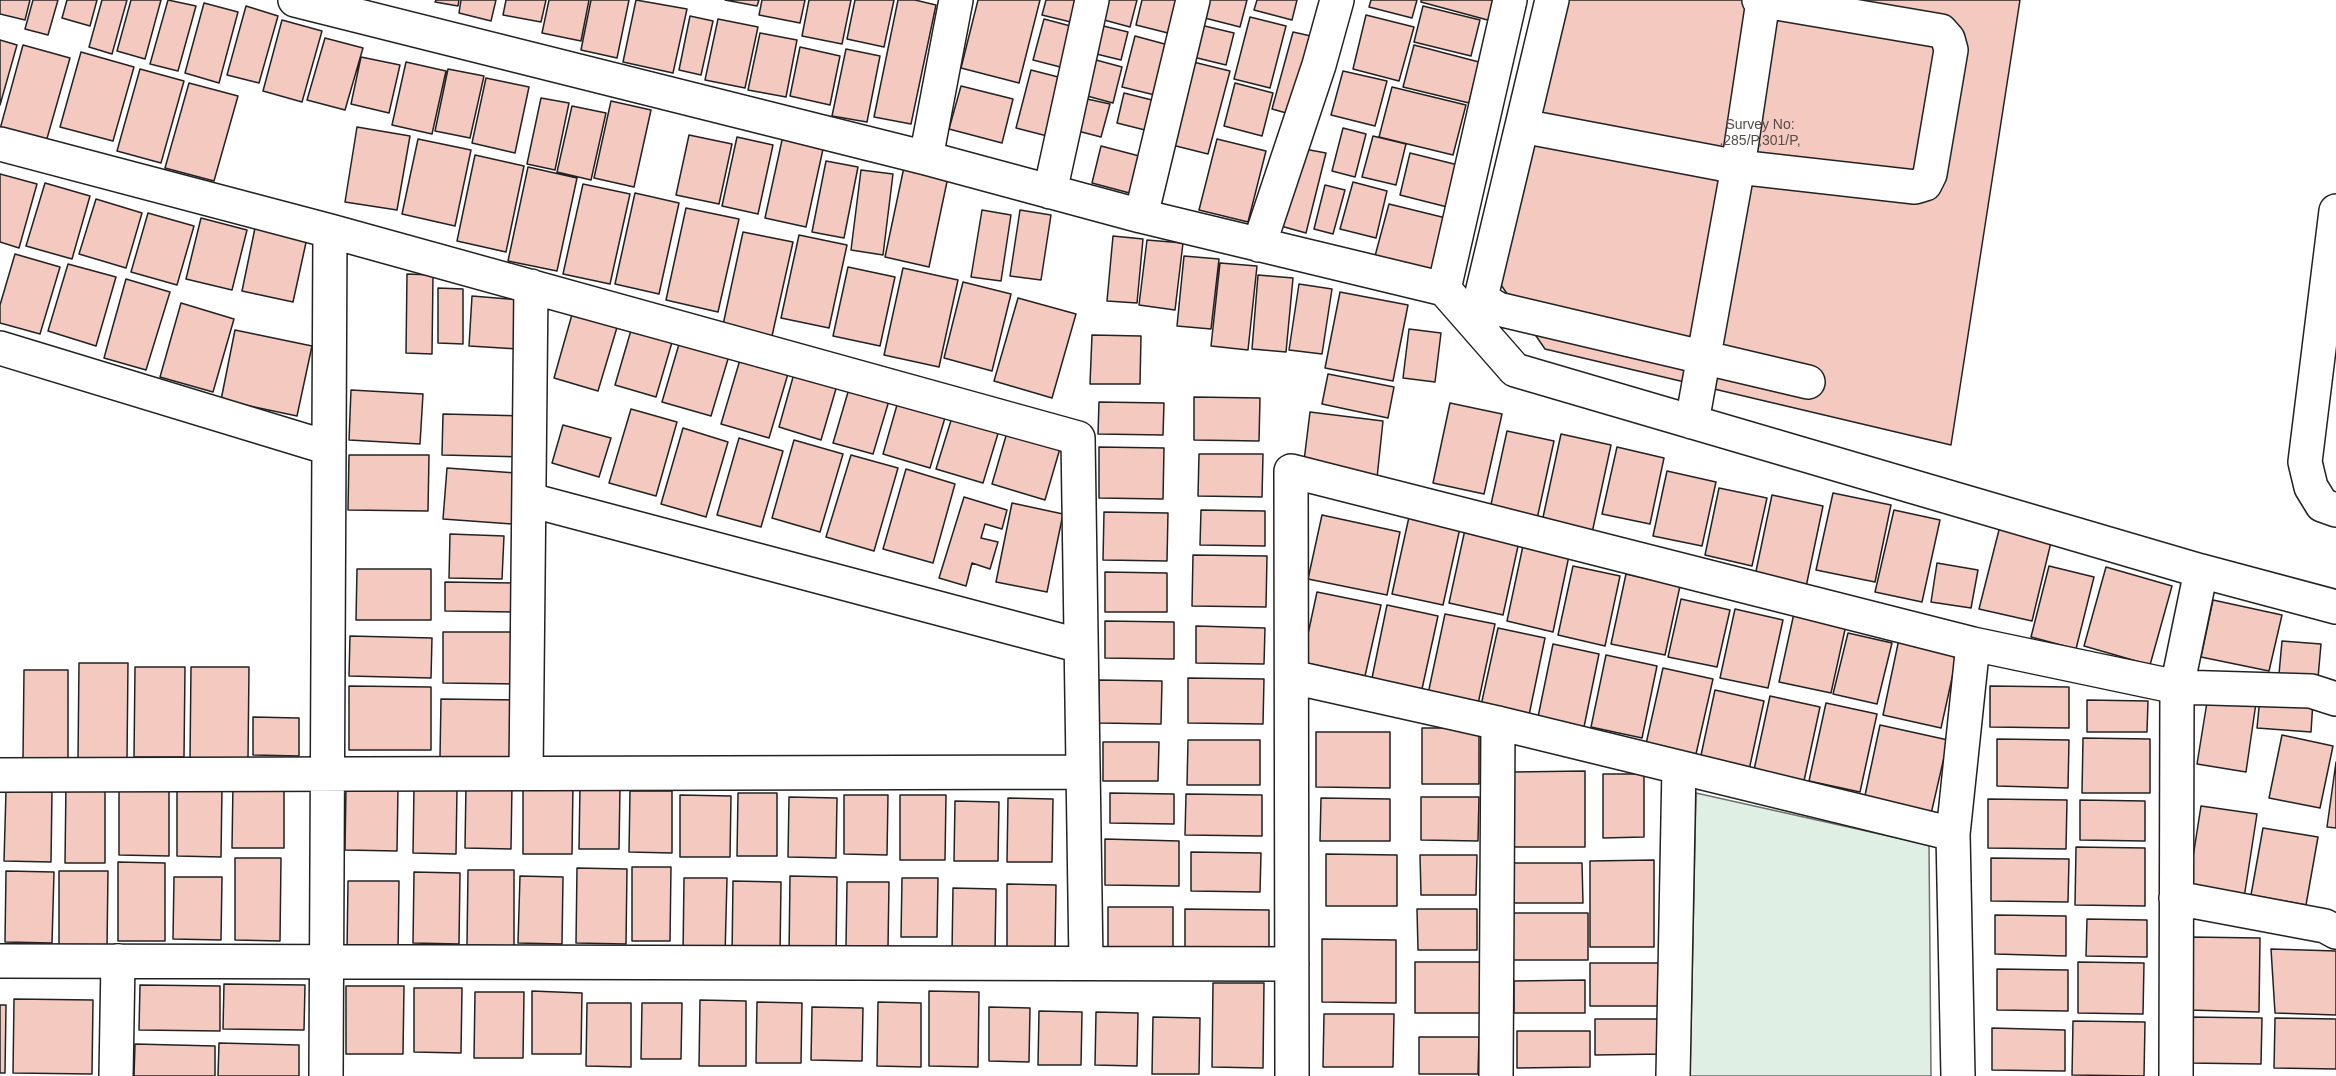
<!DOCTYPE html>
<style>
body{margin:0}
canvas{display:block;background:#fff}
</style>
<canvas width="2336" height="1076"></canvas>
<script>
const c = document.querySelector('canvas').getContext('2d');
c.lineJoin = 'round';
function fillPath(path, color) {
  c.fillStyle = color;
  c.fill(path, 'evenodd');
}
function trace(path, color, width, dash) {
  c.strokeStyle = color;
  c.lineWidth = width;
  c.lineCap = dash ? 'butt' : 'round';
  c.setLineDash(dash || []);
  c.stroke(path);
}
function drawText(font, color, halo, rows, align = 'center') {
  c.font = font + ' Arial,sans-serif';
  c.lineWidth = 4.5;
  c.setLineDash([]);
  c.textBaseline = 'middle';
  c.strokeStyle = halo;
  c.fillStyle = color;
  for (const [text, x, y, turn = 0] of rows) {
    c.save();
    c.translate(x, y);
    c.rotate((+turn || 0) * Math.PI / 180);
    c.textAlign = isNaN(turn) ? turn : align;
    if (halo) c.strokeText(text, 0, 0);
    c.fillText(text, 0, 0);
    c.restore();
  }
}
const green = new Path2D(`
 M1696,793L1929,845L1931,1076H1690Z`);
fillPath(green, '#e0efe3');
trace(green, '#6f6f6f', 1.5);
const building = new Path2D(`
 M0,0H30L25,20L0,14Z
 M33,0H58L48,35L25,29Z
 M67,0H97L90,26L62,18Z
 M102,0H127L112,54L89,47Z
 M131,0H161L145,59L117,51Z
 M168,0L196,6L178,71L150,64Z
 M436,0H459L458,6L435,2Z
 M461,0H496L491,21L459,13Z
 M506,0H546L541,22L503,15Z
 M549,0H589L581,41L542,33Z
 M591,0H629L617,58L581,50Z
 M636,0L687,9L673,73L623,62Z
 M725,0H759L757,6Z
 M762,0H805L800,23L759,15Z
 M809,0H851L842,44L802,36Z
 M855,0H894L884,47L847,39Z
 M898,0H915L936,5L911,124L874,117Z
 M978,0H1040L1019,83L961,68Z
 M1046,0H1085L1079,24L1042,15Z
 M1097,0H1137L1130,27L1093,17Z
 M1142,0H1177L1168,33L1136,25Z
 M1197,0H1247L1240,27L1193,15Z
 M1257,0H1297L1292,20L1254,10Z
 M1371,0H1417L1412,18L1369,7Z
 M1421,0H1500L1495,22L1421,2Z
 M1551,0H2020L1951,445L1545,349L1488,266Z
 M204,3L238,12L219,83L185,73Z
 M246,6L278,16L259,83L227,75Z
 M1423,6L1480,20L1471,56L1414,42Z
 M1366,15L1414,27L1399,81L1353,69Z
 M690,16L713,21L701,75L679,70Z
 M1250,17L1286,26L1270,88L1234,79Z
 M718,19L758,27L745,88L705,80Z
 M1044,19L1078,28L1068,69L1033,60Z
 M282,20L322,31L302,102L263,91Z
 M1091,23L1128,32L1121,60L1084,51Z
 M1192,23L1234,33L1226,65L1185,55Z
 M1293,32L1320,38L1297,116L1272,109Z
 M760,33L797,40L786,97L748,90Z
 M1135,36L1172,46L1159,96L1122,87Z
 M325,38L363,48L345,110L307,100Z
 M0,40L17,45L0,105Z
 M23,45L70,58L46,142L0,129Z
 M1414,45L1479,62L1469,103L1403,87Z
 M800,47L840,56L830,105L790,96Z
 M846,49L880,56L867,122L832,116Z
 M81,52L134,67L113,141L60,127Z
 M361,57L400,65L389,113L351,104Z
 M1085,57L1122,67L1113,103L1076,93Z
 M1185,60L1230,71L1208,154L1164,143Z
 M406,62L446,71L432,134L392,125Z
 M140,69L184,81L161,163L117,151Z
 M448,69L484,76L470,138L435,131Z
 M1031,70L1066,79L1051,137L1016,128Z
 M1343,71L1387,81L1375,126L1331,115Z
 M486,78L529,87L515,153L472,143Z
 M189,83L238,96L214,181L165,168Z
 M1235,83L1273,93L1262,136L1224,126Z
 M961,86L1013,99L1002,143L949,129Z
 M1392,87L1466,105L1453,155L1379,137Z
 M1124,93L1164,103L1157,133L1117,123Z
 M1078,97L1110,104L1101,137L1070,129Z
 M541,98L569,103L555,170L527,164Z
 M611,101L651,110L634,187L594,178Z
 M572,106L606,113L591,180L557,172Z
 M357,127L410,136L397,210L345,202Z
 M1343,128L1366,134L1355,177L1332,171Z
 M784,131L825,140L806,227L765,218Z
 M689,135L732,144L719,204L676,195Z
 M1373,136L1406,144L1396,185L1362,177Z
 M737,137L773,145L758,214L722,206Z
 M418,139L471,150L455,226L402,214Z
 M1217,139L1266,151L1248,222L1199,210Z
 M1101,146L1147,158L1137,195L1092,183Z
 M1299,148L1326,153L1306,233L1277,225Z
 M1410,153L1466,167L1455,209L1400,195Z
 M475,155L524,166L506,252L457,241Z
 M826,161L858,167L844,238L812,232Z
 M528,167L577,178L557,271L508,261Z
 M904,167L948,177L929,267L885,257Z
 M861,170L893,174L883,255L851,250Z
 M0,174L37,184L19,248L0,242Z
 M1353,182L1387,191L1376,238L1340,229Z
 M45,183L90,196L72,259L26,246Z
 M583,184L630,194L610,284L563,274Z
 M1325,185L1345,190L1333,234L1314,229Z
 M635,193L679,203L659,294L615,284Z
 M96,199L142,213L126,268L79,254Z
 M1389,204L1454,220L1441,273L1375,256Z
 M686,208L739,219L718,312L666,300Z
 M982,210L1011,215L1001,281L971,277Z
 M1020,210L1051,215L1041,280L1010,276Z
 M148,213L194,226L177,285L131,272Z
 M201,218L247,230L232,290L186,279Z
 M255,228L307,238L293,302L242,291Z
 M743,232L793,242L772,336L723,325Z
 M799,235L847,245L829,328L781,318Z
 M1113,236L1143,239L1137,303L1107,301Z
 M1147,240L1183,243L1175,310L1139,305Z
 M15,254L60,267L40,334L0,323V305Z
 M1184,256L1219,259L1211,329L1177,326Z
 M1220,263L1257,266L1248,350L1211,346Z
 M68,264L116,277L96,346L48,331Z
 M848,267L895,277L880,346L833,336Z
 M903,268L958,280L939,367L884,355Z
 M407,274L433,275L432,354L406,353Z
 M1258,275L1293,278L1286,352L1252,349Z
 M126,279L170,292L146,370L104,358Z
 M963,282L1011,294L992,371L944,358Z
 M1299,284L1332,289L1322,354L1289,350Z
 M438,288L463,289V344L438,343Z
 M1340,292L1408,305L1393,381L1325,368Z
 M472,296L521,300L518,349L469,346Z
 M1018,298L1076,314L1052,398L994,381Z
 M181,303L234,319L213,392L160,377Z
 M573,311L618,324L598,391L554,378Z
 M634,320L675,332L656,397L615,385Z
 M1409,329L1441,333L1435,382L1403,378Z
 M235,330L312,346L297,416L221,400Z
 M682,334L731,349L711,416L662,402Z
 M1092,335L1141,336L1140,384H1090Z
 M742,353L790,367L769,438L721,424Z
 M795,370L838,382L821,440L779,427Z
 M1328,374L1394,387L1388,418L1322,404Z
 M851,382L891,394L873,454L833,443Z
 M351,390L423,394L420,444L349,440Z
 M1194,397L1260,398L1259,441L1194,440Z
 M899,398L947,411L930,468L883,454Z
 M1099,402L1164,403L1163,435L1098,434Z
 M1450,403L1502,414L1484,494L1433,483Z
 M631,409L677,422L656,496L609,483Z
 M1310,412L1383,421L1377,478L1303,469Z
 M443,414L527,416L526,457L442,455Z
 M953,414L1000,427L983,483L936,469Z
 M563,425L611,438L599,477L552,463Z
 M683,428L728,442L706,517L661,504Z
 M1008,429L1061,445L1045,500L992,484Z
 M1507,431L1554,441L1537,519L1490,509Z
 M1561,434L1611,445L1592,533L1542,522Z
 M739,438L783,451L761,527L717,515Z
 M794,440L843,454L820,532L772,518Z
 M1099,447L1164,448L1163,499L1099,498Z
 M1617,447L1664,458L1650,524L1602,514Z
 M1199,454H1263L1262,497L1198,496Z
 M349,455H429L428,511L348,510Z
 M851,455L898,468L874,551L826,537Z
 M447,468L516,473L512,524L443,519Z
 M906,469L955,484L933,563L883,549Z
 M1667,471L1716,482L1702,546L1653,536Z
 M1719,488L1767,498L1752,566L1705,555Z
 M1833,493L1891,505L1875,582L1816,570Z
 M1772,495L1823,506L1806,587L1755,576Z
 M964,497L1007,510L1002,529L985,524L981,538L998,542L990,569L972,563L966,586L939,578Z
 M1012,503L1063,514L1047,592L996,582Z
 M1411,508L1462,519L1443,605L1392,594Z
 M1201,510L1265,511V546L1200,545Z
 M1894,510L1940,520L1922,602L1875,592Z
 M1104,512L1168,513L1167,561L1103,560Z
 M1322,515L1400,532L1387,595L1308,579Z
 M2001,522L2053,534L2032,621L1979,609Z
 M1466,525L1520,537L1503,615L1449,603Z
 M450,534L504,536L502,579L449,578Z
 M1524,541L1570,551L1553,632L1507,621Z
 M1193,555L1267,556L1266,607L1192,606Z
 M1937,563L1978,570L1971,608L1931,602Z
 M1573,566L1620,576L1605,646L1558,635Z
 M2049,566L2094,577L2076,649L2031,637Z
 M2106,567L2172,586L2150,665L2084,646Z
 M357,569H431V620H356Z
 M1105,572L1167,573V612H1105Z
 M1626,574L1680,586L1665,655L1611,644Z
 M445,582L514,583V612L445,611Z
 M1317,592L1381,605L1365,676L1302,662Z
 M1681,599L1730,610L1717,667L1668,657Z
 M2213,600L2282,615L2269,671L2201,657Z
 M1796,604L1848,616L1831,693L1779,682Z
 M1387,605L1438,616L1422,689L1372,678Z
 M1735,609L1783,620L1768,688L1720,678Z
 M1445,614L1495,624L1478,704L1428,694Z
 M1105,621L1174,622V659L1105,658Z
 M1196,626L1265,628L1264,664L1196,663Z
 M1498,628L1545,638L1528,720L1480,710Z
 M443,632H520V684L443,683Z
 M1848,633L1892,643L1877,704L1833,694Z
 M350,636L432,638L431,678L349,676Z
 M1899,639L1958,651L1941,728L1883,715Z
 M2282,641L2321,644L2318,678L2279,674Z
 M1553,644L1599,654L1584,727L1538,717Z
 M1606,655L1657,666L1642,738L1591,727Z
 M79,663H128L127,759H78Z
 M135,667H185L184,757H134Z
 M191,667H249L248,759H190Z
 M1663,668L1713,679L1696,754L1646,744Z
 M24,670H68V758H23Z
 M1188,678L1264,679L1263,724L1188,723Z
 M1099,680L1162,681L1161,724L1099,723Z
 M349,686L431,687V750H349Z
 M1990,686L2069,687V728L1990,727Z
 M1715,690L1764,701L1749,770L1700,760Z
 M1770,696L1820,707L1802,790L1752,779Z
 M2208,696L2256,703L2246,772L2197,764Z
 M2260,697L2313,701L2311,732L2257,728Z
 M441,699L520,700L519,759L440,757Z
 M2087,700L2148,701L2147,732H2087Z
 M1826,703L1877,714L1860,792L1809,781Z
 M253,717L299,718V756L253,755Z
 M1880,725L1948,740L1931,814L1864,800Z
 M1422,728H1479V784H1422Z
 M1316,732H1390V788L1316,787Z
 M2282,735L2333,746L2320,808L2269,798Z
 M2083,738L2150,739V793H2082Z
 M1997,739L2069,740L2068,788L1997,786Z
 M1188,740H1260V785H1187Z
 M1103,742H1159L1158,781H1103Z
 M2336,762V828L2327,827Z
 M1585,771V847H1514L1513,772Z
 M1603,774H1644V837L1603,838Z
 M119,781L169,782V856L119,855Z
 M66,783H105V863H65Z
 M233,783H284V848H232Z
 M523,783H573L572,854H523Z
 M466,784L512,785L511,849L465,848Z
 M346,786L398,787L397,851L345,850Z
 M177,787H222L221,857L177,856Z
 M414,787L457,788L456,854L413,853Z
 M580,787H620L619,849H579Z
 M6,791L52,792L51,862L4,861Z
 M630,791H672V853L629,852Z
 M738,793H777V856H737Z
 M1110,793L1174,794V824L1110,823Z
 M1186,794L1262,795V836L1185,835Z
 M680,795L731,796L730,857H680Z
 M844,795H888L887,855L844,854Z
 M900,795H946L945,860H900Z
 M789,797L837,798L836,858L788,857Z
 M1421,797H1479L1478,841L1421,840Z
 M1008,798L1053,799L1052,862H1007Z
 M1321,798L1390,799V841H1320Z
 M1988,799L2067,800L2066,849L1988,848Z
 M2080,800L2145,801V841L2080,840Z
 M955,801L999,802L998,861H954Z
 M2201,806L2257,814L2244,898L2188,889Z
 M2263,828L2318,837L2306,905L2251,895Z
 M1105,839L1179,841V886L1105,885Z
 M2076,847L2145,848V906L2075,905Z
 M1191,852L1261,853L1260,892L1191,891Z
 M1326,854L1397,855V906H1326Z
 M1420,855H1477L1476,895H1421Z
 M235,858H281L280,941L235,940Z
 M1991,858L2069,859L2068,902L1991,901Z
 M1654,860V947H1590V861Z
 M118,862L165,863V941H118Z
 M1513,863H1582L1583,903H1513Z
 M632,867H671L670,941H632Z
 M577,868L627,869L626,944L576,943Z
 M468,870H514V946L467,945Z
 M6,871L54,872L52,943L5,942Z
 M59,871H108L107,949L59,948Z
 M414,872L460,873L459,944L413,943Z
 M520,876L563,877L562,944L518,943Z
 M790,876L837,877L836,957L789,956Z
 M174,877H222L221,940L173,939Z
 M684,878H727L725,956L683,955Z
 M902,878H938L937,937H901Z
 M348,881H399L398,952H347Z
 M733,881L781,882L780,956H732Z
 M847,882H889L888,947L846,946Z
 M1007,884L1056,885L1055,952L1007,951Z
 M953,888L996,889L995,953L952,952Z
 M1108,907H1173V950L1108,949Z
 M1185,909L1269,910V956L1185,955Z
 M1417,909H1477V950H1418Z
 M1512,913H1588V960H1512Z
 M1995,915L2066,916V956L1995,954Z
 M2087,919L2147,920V957L2086,956Z
 M2190,937L2260,938L2259,1012L2189,1010Z
 M1322,939L1396,940V1003L1322,1002Z
 M2271,949L2336,951V1015L2275,1013Z
 M1415,962H1480V1013H1415Z
 M2078,962L2144,963L2143,1014L2078,1013Z
 M1590,963H1659L1660,1006H1590Z
 M1997,969L2068,970V1011L1997,1010Z
 M1585,980V1013H1514V981Z
 M1213,983H1264L1263,1068L1212,1067Z
 M224,984L305,985L304,1030L223,1029Z
 M140,985L220,986V1031L139,1030Z
 M346,986H404L403,1054H346Z
 M414,988H462L461,1053L414,1052Z
 M532,991L582,993L581,1054H532Z
 M929,991L979,992L978,1067L929,1066Z
 M475,992H524L523,1058H474Z
 M14,999L93,1000L92,1074L13,1073Z
 M700,1000L746,1001V1066H699Z
 M757,1002L802,1003L801,1063H756Z
 M878,1002L921,1003V1067L877,1066Z
 M587,1003H631V1067L586,1066Z
 M642,1003H682L681,1059H641Z
 M0,1005H6L5,1073H0Z
 M812,1007L863,1008L862,1061L811,1060Z
 M989,1007L1030,1008L1029,1062L989,1061Z
 M1039,1011L1082,1012L1081,1065H1038Z
 M1096,1012L1138,1013L1137,1066L1095,1065Z
 M1324,1014H1394L1393,1067H1323Z
 M1153,1017L1200,1018L1199,1074H1152Z
 M2189,1017L2262,1018L2261,1064L2188,1063Z
 M2275,1018L2336,1019V1069L2274,1068Z
 M1595,1019H1665V1054L1595,1055Z
 M2073,1021L2145,1022L2144,1076L2072,1075Z
 M1992,1028L2065,1030V1071L1992,1070Z
 M1517,1031H1590V1067L1517,1068Z
 M1419,1037H1479L1478,1074H1419Z
 M219,1043L299,1045V1076H218Z
 M135,1044L215,1046V1076H134Z`);
fillPath(building, '#f3c9c0');
trace(building, '#222', 1.5);
const minor = new Path2D(`
 M295,0L926,158L1141,216L1444,289L1515,370L2201,571L2336,607
 M1552,0L1482,293L1488,303L1498,309L1808,382
 M1522,126L1738,167L1763,1
 M0,144L330,231L1078,438L1086,963
 M926,158L956,0
 M1050,192L1092,0
 M2336,211L2305,462L2311,487L2322,505L2336,510
 M1141,216L1193,0
 M1259,245L1319,65L1337,0
 M1444,289L1510,0
 M0,348L329,448
 M1692,422L1738,167L1915,187L1925,184L1930,174L1951,50L1948,39L1941,31L1759,0
 M530,500L1081,646
 M1292,677L1498,723L1953,834
 M526,773L531,286
 M0,775L1083,772
 M2176,898L2325,926L2336,932
 M0,961L1292,964
 M116,1076L118,961
 M326,1076L330,231
 M1292,1076L1291,471L1973,644L2177,687L2311,691L2336,699
 M1496,1076L1498,723
 M1673,1076L1679,767
 M1958,1076L1953,834L1973,644
 M2176,1076L2177,687L2201,571`);
trace(minor, '#222', 36);
trace(minor, '#fff', 33);
drawText('14px', '#564c4a', null, [
 ["Survey No:",1760,125],
 [".285/P,301/P,",1760,141]
]);
</script>
